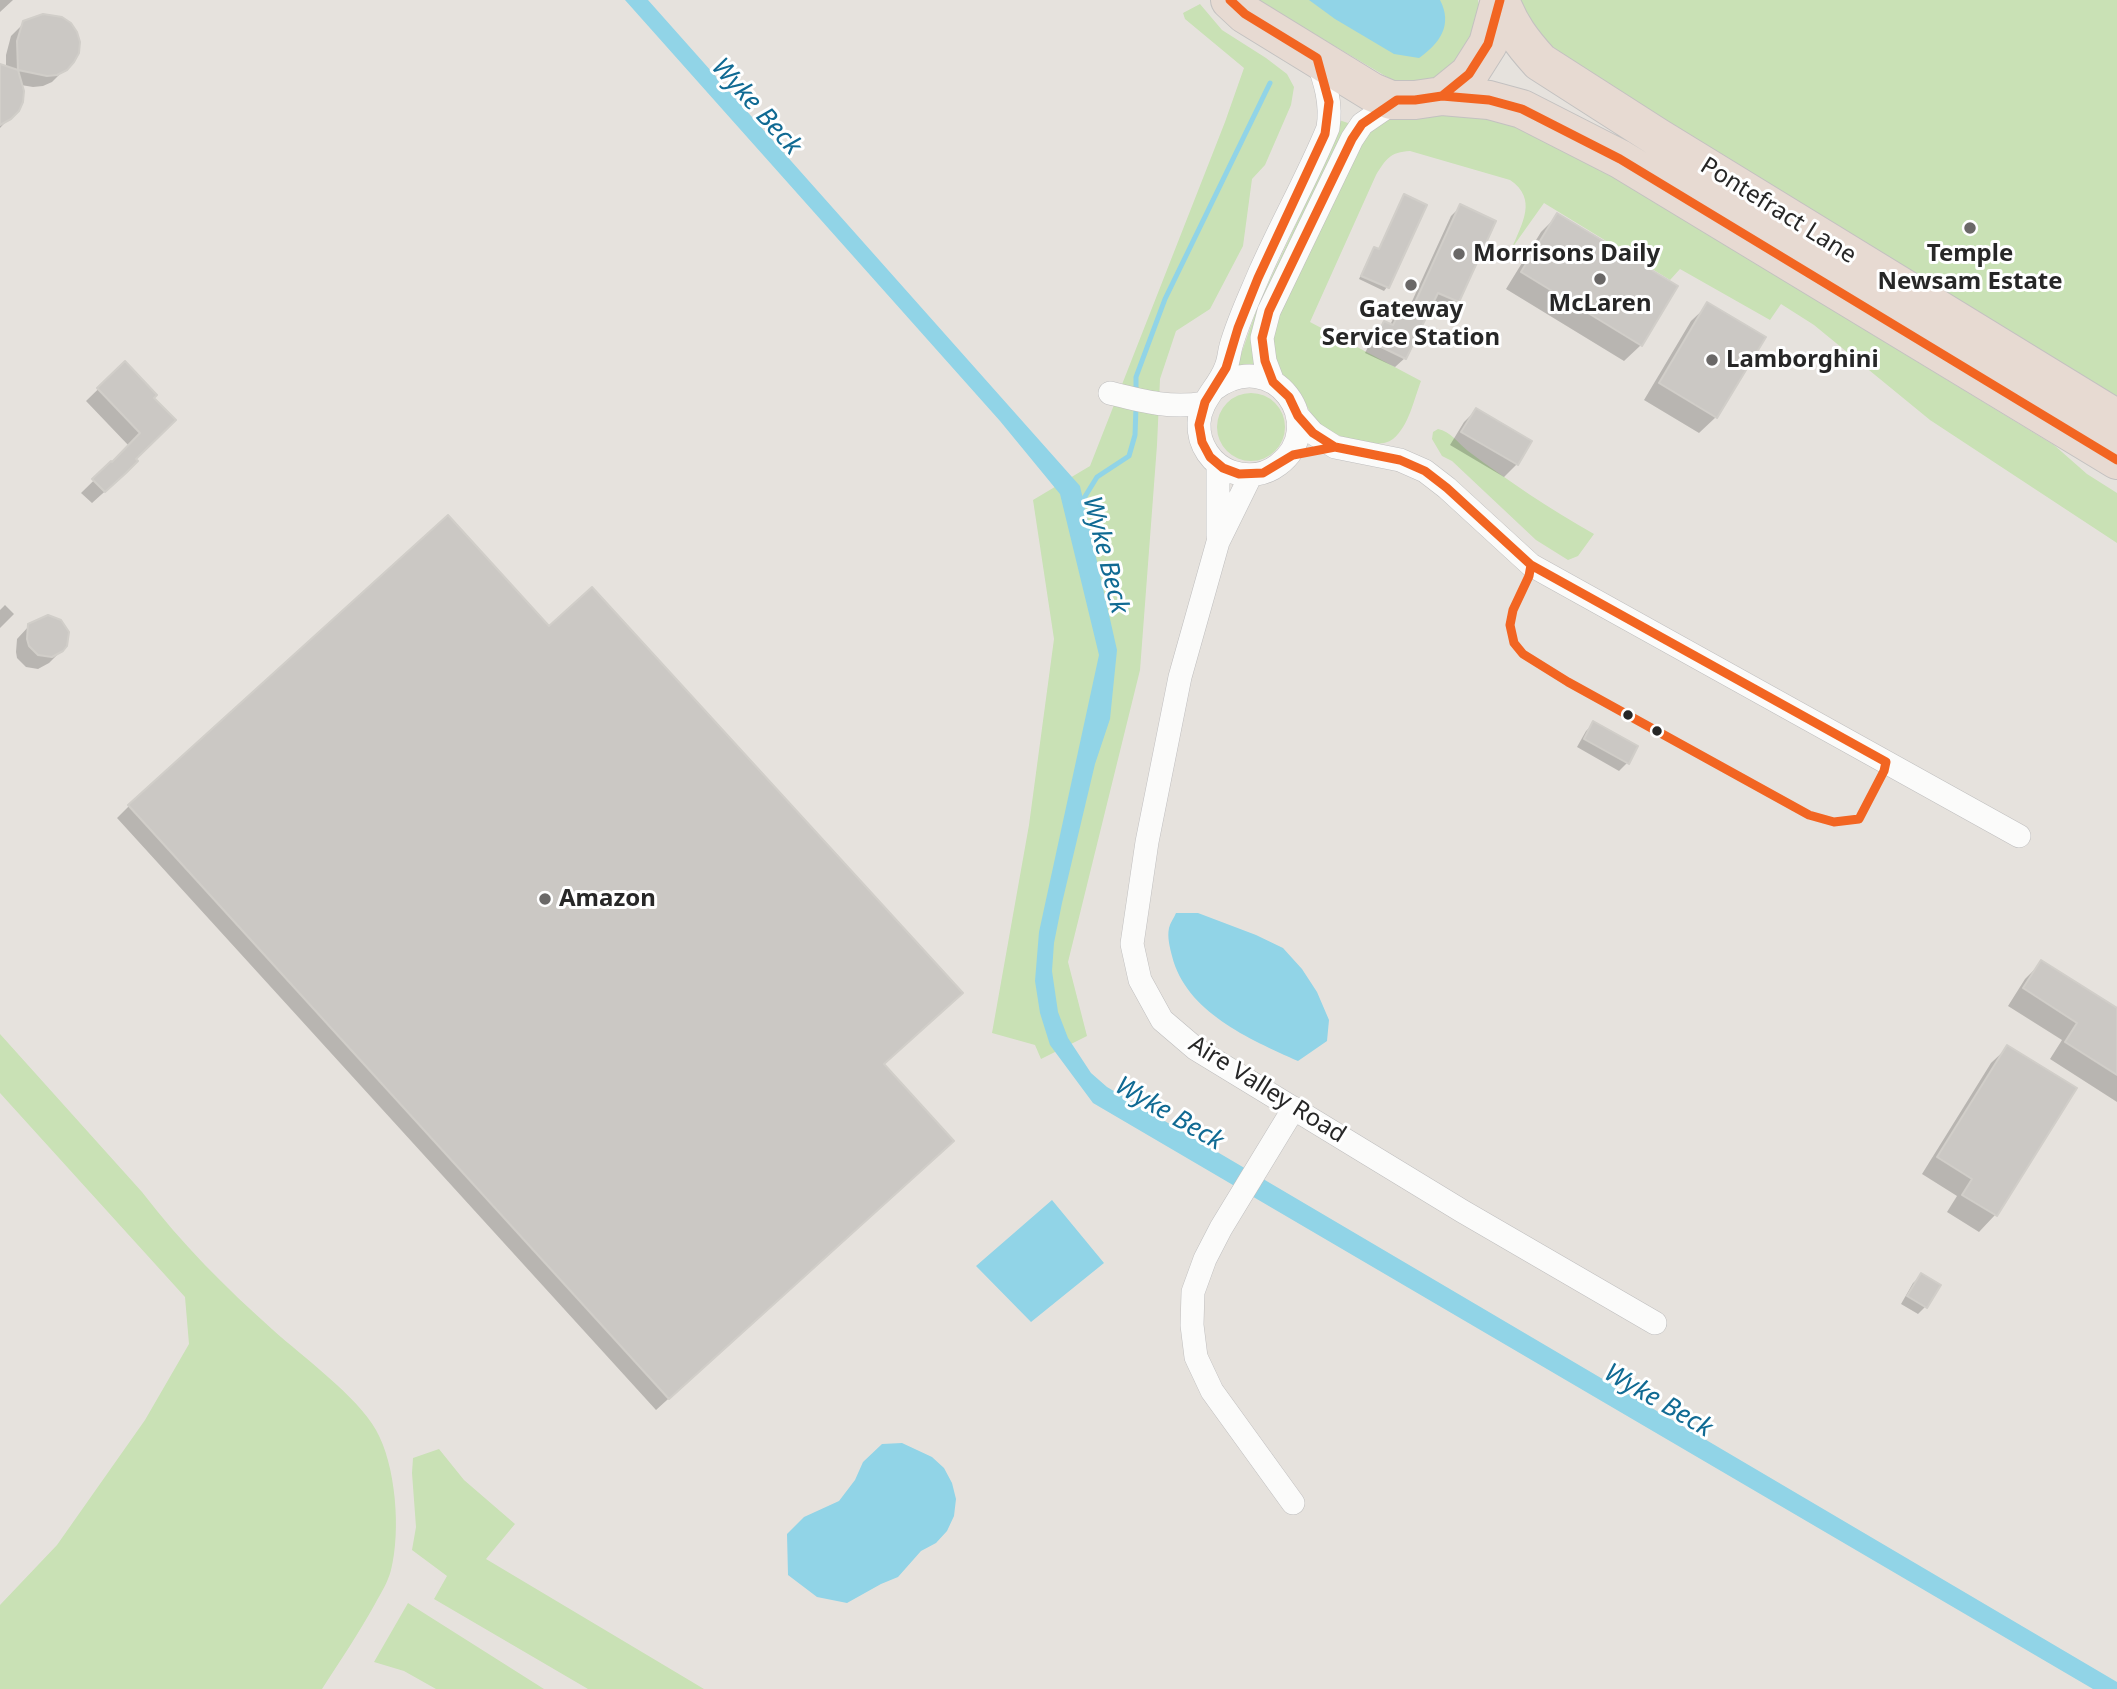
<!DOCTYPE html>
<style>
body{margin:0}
canvas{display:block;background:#e6e2dd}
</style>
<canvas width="2117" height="1689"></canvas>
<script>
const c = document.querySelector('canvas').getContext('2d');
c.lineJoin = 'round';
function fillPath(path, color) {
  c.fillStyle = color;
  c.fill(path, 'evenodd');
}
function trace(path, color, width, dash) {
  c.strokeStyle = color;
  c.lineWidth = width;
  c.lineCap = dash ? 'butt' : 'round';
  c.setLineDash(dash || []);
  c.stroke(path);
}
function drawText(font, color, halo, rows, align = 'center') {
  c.font = font + ' "Noto Sans",sans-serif';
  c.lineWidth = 6;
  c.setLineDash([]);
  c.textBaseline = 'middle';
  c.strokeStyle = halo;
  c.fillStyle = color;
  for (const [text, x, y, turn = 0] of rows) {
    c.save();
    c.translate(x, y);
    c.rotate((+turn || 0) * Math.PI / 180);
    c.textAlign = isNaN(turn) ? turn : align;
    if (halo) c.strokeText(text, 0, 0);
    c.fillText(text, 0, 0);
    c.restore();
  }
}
fillPath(new Path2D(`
 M1257,0H1478L1480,12L1469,53L1435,80L1406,83L1392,80Z
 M1520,0H2117V407L1541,42Z
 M1200,4L1222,30L1266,58L1287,74L1294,87L1291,105L1265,165L1252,179L1243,246L1210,309L1176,331L1160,379L1157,445L1140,670L1068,962L1087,1036L1041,1059L1035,1045L992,1033L1029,825L1054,639L1033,500L1090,466L1225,122L1244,68L1185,19L1183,13Z
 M1478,109L1553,140L2054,445L2087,474L2117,493V543L1930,420L1814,325L1781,304L1770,320L1680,269L1670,280L1544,203L1512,248C1522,223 1538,199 1510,180L1410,151C1390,152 1386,159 1376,175L1310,322L1421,381C1414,399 1409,426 1393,439C1376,452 1331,436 1318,422C1308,413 1306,400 1298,390C1292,382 1281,375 1277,366C1271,353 1271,337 1274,323L1373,120Z
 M1339,120L1351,124L1258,365L1248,364L1237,366L1259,303L1305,205Z
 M1217 427a34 34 0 1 1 68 0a34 34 0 1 1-68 0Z
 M1438,429C1450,431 1458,443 1468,451C1508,481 1550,509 1594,534L1578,556L1568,560L1536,540L1452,461L1442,456L1432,439L1433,432Z
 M0,1034L142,1192C181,1243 226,1288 273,1330C303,1357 357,1396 376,1430C396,1465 401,1531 391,1570C388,1582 381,1593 375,1604C359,1633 340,1661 322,1689H0V1605L57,1545L145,1420L189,1344L185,1297L0,1093Z
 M439,1449L464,1480L515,1524L486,1559L704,1689H588L434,1599L447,1576L412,1550L416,1527L412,1473L413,1458Z
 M408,1603L544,1689H436L404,1671L374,1662Z`), '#c9e1b5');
fillPath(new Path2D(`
 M625,0H648L1080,486L1117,650L1110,719L1095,764L1062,903L1054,943L1052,971L1058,1012L1068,1038L1091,1073L1107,1087L2117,1682V1689H2093L1093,1103L1050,1045L1040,1013L1035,981L1039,932L1099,655L1060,494L1000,421Z
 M1309,0H1440C1453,25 1440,43 1419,58L1394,54L1335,19Z
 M1176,913H1198L1256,935L1283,948L1302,969L1317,992L1329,1020L1327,1041L1298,1061C1249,1039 1186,1012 1172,956C1170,948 1167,937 1169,928C1170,923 1174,918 1176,913Z
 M1052,1200L1104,1263L1031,1322L976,1266Z
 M902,1443L932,1457L944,1468L952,1483L956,1499L954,1516L947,1531L936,1543L921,1551L898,1577L881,1584L847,1603L817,1597L788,1575L787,1534L804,1517L839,1501L855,1480L863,1462L882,1444Z`), '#91d4e7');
fillPath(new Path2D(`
 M0,0H13L0,12Z
 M24,23L73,61L52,82L43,86L33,87L21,85L17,110L0,128V66L6,68V55L11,36Z
 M1405,196L1425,206L1387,287L1384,291L1359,279L1371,253L1375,249L1378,251L1401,200Z
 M1461,206L1457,301L1448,310L1431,303L1405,358L1395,367L1365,353L1375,333L1384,323L1390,325L1394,317L1404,307L1408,310L1451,216Z
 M1558,215L1641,345L1624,361L1506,289L1541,232Z
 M1708,305L1716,417L1699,433L1644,400L1691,321Z
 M125,363L155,395L134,459L112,485L92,503L81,493L129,446L86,401Z
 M1476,410L1530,442L1517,464L1504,477L1450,445L1464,422Z
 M5,605L14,614L0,628V610Z
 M29,626L62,650L49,663L38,669L26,667L17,658L16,652L17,639Z
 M1594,723L1627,763L1619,771L1577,747L1586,731Z
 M129,806L883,1065L939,1153L656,1410L117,818Z
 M2042,962L2117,1010V1102L2050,1059L2062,1040L2008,1006L2025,979Z
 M2008,1047L2074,1089L1995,1215L1979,1232L1947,1212L1957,1196L1922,1174L1991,1063Z
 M1921,1276L1926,1306L1918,1314L1901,1304L1913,1283Z`), '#0003');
trace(new Path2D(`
 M1136,393V377L1165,299L1270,83
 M1081,503L1097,477L1129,456L1135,435L1136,407`), '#91d4e7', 5);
const building = new Path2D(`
 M43,14L62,17L71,23L77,32L80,42L79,53L74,62L67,70L57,75L47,76L18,70L24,91L23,102L19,111L11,119L0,125V64L18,70L17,41L23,21Z
 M1404,194L1427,205L1389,288L1361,276L1374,247L1379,249Z
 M1460,204L1496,221L1459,302L1438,293L1406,359L1373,343L1384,321L1393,325L1403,305L1412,309Z
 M1557,213L1678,286L1642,346L1521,272Z
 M1707,302L1766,337L1717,418L1659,383Z
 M125,361L157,395L154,398L176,420L136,459L138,461L126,473L105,492L92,479L111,461L112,462L140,433L97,388Z
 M1476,408L1532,441L1518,465L1461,432Z
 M448,515L549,626L592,587L963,993L884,1064L954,1141L669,1399L128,805Z
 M48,615L61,620L69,632L67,646L63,651L52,657L38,655L29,646L27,639L28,624Z
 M1593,721L1638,746L1629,764L1584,739Z
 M2041,960L2117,1008V1075L2065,1042L2077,1023L2023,988Z
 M2007,1045L2077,1088L1997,1216L1962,1195L1972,1179L1937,1157Z
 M1921,1273L1941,1285L1927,1308L1907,1296Z`);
fillPath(building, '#cbc8c4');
trace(building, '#d1cec9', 2);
const street = new Path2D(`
 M1273,382L1265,361L1262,338L1269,311L1352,139L1362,124L1397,100
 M1213,390C1274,343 1330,427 1278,465C1265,475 1248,477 1232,472C1212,465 1198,445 1199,423C1200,400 1219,387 1226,367C1229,360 1229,353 1231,346C1238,321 1250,296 1260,272C1281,224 1308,177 1328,128C1332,103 1325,82 1317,58
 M1110,393C1142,401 1171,409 1204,403
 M1298,416L1313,433L1335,447L1400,460L1425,471L1447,488L1531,565L2019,836
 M1251,475L1218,542L1180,677L1147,842L1132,944L1140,980L1162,1020L1196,1049L1462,1211L1655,1323
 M1218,536V465
 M1293,1503L1212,1391L1196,1357L1192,1325L1193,1292L1205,1259L1221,1228L1294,1108`);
const highway = new Path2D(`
 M1230,0L1245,14L1372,92L1391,100H1415L1442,96L1469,74L1488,44L1500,0
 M1500,0C1510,26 1521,41 1540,62L1657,137L2117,419
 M1442,96L1489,100L1522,109L1620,159L2117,460`);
trace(street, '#bfbebe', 24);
trace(highway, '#c3c1c0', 40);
trace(street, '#fbfbfa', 23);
trace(highway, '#e7dad2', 38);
trace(new Path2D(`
 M1230,0L1245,14L1317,58L1329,102L1325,134L1258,278L1238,328L1226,368L1205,402L1199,425L1202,442L1210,457L1223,468L1239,474L1263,473L1293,455L1335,447
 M1500,0L1488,44L1469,74L1442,96L1415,100H1397L1362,124L1352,139L1269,311L1262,338L1265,361L1273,382L1289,397L1298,416L1313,433L1335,447L1400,460L1425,471L1447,488L1531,565
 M1442,96L1489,100L1522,109L1620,159L2117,460
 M1531,565L1886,762L1884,771L1859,819L1834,822L1809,815L1568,682L1523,654L1514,643L1510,625L1513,610L1529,576Z`), '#f26522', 9);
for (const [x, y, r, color] of [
 [1970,228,7,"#6a6867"],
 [1459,254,7,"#6a6867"],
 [1600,279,7,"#6a6867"],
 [1411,285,7,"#6a6867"],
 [1712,360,7,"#6a6867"],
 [1628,715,6,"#272727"],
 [1657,731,6,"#272727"],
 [545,899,7,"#6a6867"]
]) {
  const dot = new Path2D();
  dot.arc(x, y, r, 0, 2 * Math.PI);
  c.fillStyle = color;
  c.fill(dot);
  trace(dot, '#fff', 2.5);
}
drawText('24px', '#272727', '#fff', [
 ["Pontefract Lane",1778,211,32],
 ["Aire Valley Road",1267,1090,32]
]);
drawText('bold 24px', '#272727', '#fff', [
 ["Morrisons Daily",1473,254],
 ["Temple",1970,254,"center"],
 ["Newsam Estate",1970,282,"center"],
 ["McLaren",1600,304,"center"],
 ["Gateway",1411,310,"center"],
 ["Service Station",1411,338,"center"],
 ["Lamborghini",1726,360],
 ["Amazon",559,899]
], 'left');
drawText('italic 26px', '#106a93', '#fff', [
 ["Wyke Beck",756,107,48],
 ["Wyke Beck",1105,555,76],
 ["Wyke Beck",1169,1114,30],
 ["Wyke Beck",1658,1401,30]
]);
</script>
